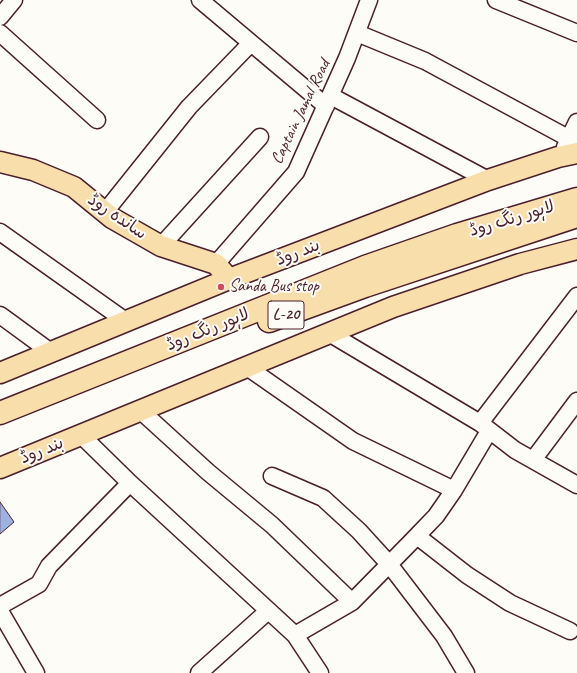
<!DOCTYPE html>
<meta charset="utf-8">
<style>
body{margin:0}
canvas{display:block;background:#fdfcf7}
</style>
<canvas width="577" height="673"></canvas>
<script>
const c = document.querySelector('canvas').getContext('2d');
c.lineJoin = 'round';
function fillPath(path, color) {
  c.fillStyle = color;
  c.fill(path, 'evenodd');
}
function trace(path, color, width, dash) {
  c.strokeStyle = color;
  c.lineWidth = width;
  c.lineCap = dash ? 'butt' : 'round';
  c.setLineDash(dash || []);
  c.stroke(path);
}
function drawText(font, color, halo, rows, align = 'center') {
  c.font = font + ' Caveat,"Playpen Sans Arabic",sans-serif';
  c.lineWidth = 4;
  c.setLineDash([]);
  c.textBaseline = 'middle';
  c.strokeStyle = halo;
  c.fillStyle = color;
  for (const [text, x, y, turn = 0] of rows) {
    c.save();
    c.translate(x, y);
    c.rotate((+turn || 0) * Math.PI / 180);
    c.textAlign = isNaN(turn) ? turn : align;
    if (halo) c.strokeText(text, 0, 0);
    c.fillText(text, 0, 0);
    c.restore();
  }
}
const building = new Path2D(`
 M0,502L14,522L0,534Z`);
fillPath(building, '#9db2e0');
trace(building, '#4a1f2b', 1);
const minor = new Path2D(`
 M200,0L326,106
 M496,0L577,33
 M0,17L14,0
 M0,33L97,120
 M357,33L425,61L570,139
 M331,96L488,180
 M565,147L577,122
 M105,212L189,107L251,43
 M0,232L127,322
 M161,246L260,137
 M216,264L296,172L347,58L369,0
 M0,315L52,353
 M329,333L480,423L515,450L577,485
 M247,367L353,441L454,490
 M141,411L208,472L272,525L352,602
 M480,423L577,296
 M533,460L577,401
 M272,476L323,498L359,531L389,564L444,636L466,673
 M130,483L295,635L320,673
 M417,536L467,575L510,603L570,631
 M0,606L39,584L49,566L130,483L81,435
 M0,611L36,673
 M295,635L352,602L411,542L436,516L454,490L489,431
 M199,673L268,611`);
const major = new Path2D(`
 M0,162L33,170L74,187L112,218L161,246L216,264L229,279
 M0,373L229,279L488,180L558,157L577,153
 M0,468L393,307L520,264L577,249`);
const highway = new Path2D(`
 M269,321L365,286L577,216
 M0,413L365,267L457,235L577,199`);
trace(minor, '#4a1f2b', 19);
trace(major, '#4a1f2b', 23);
trace(highway, '#4a1f2b', 25);
trace(minor, '#fdfcf7', 16);
trace(major, '#f8deab', 20);
trace(highway, '#f8deab', 22);
for (const [x, y, r, color] of [
 [221,287,4,"#d1495b"]
]) {
  const dot = new Path2D();
  dot.arc(x, y, r, 0, 2 * Math.PI);
  c.fillStyle = color;
  c.fill(dot);
  trace(dot, '#fdfcf7', 1.5);
}
for (const [x, y, w] of [
 [286,315,36]
]) {
  const box = new Path2D();
  box.roundRect(x - w / 2, y - 14, w, 28, 3);
  c.fillStyle = '#fdfcf7';
  c.fill(box);
  trace(box, '#4a1f2b', 1);
}
drawText('bold 16px', '#4a1f2b', null, [
 ["L-20",286,315]
]);
drawText('17px', '#4a1f2b', '#fdfcf7', [
 ["Captain Jamal Road",301,112,-64],
 ["ساندہ روڈ",117,217,34],
 ["لاہور رنگ روڈ",512,219,-17],
 ["بند روڈ",298,253,-21],
 ["لاہور رنگ روڈ",208,330,-22],
 ["بند روڈ",42,451,-22]
]);
drawText('17px', '#4a1f2b', '#fdfcf7', [
 ["Sanda Bus stop",229,287]
], 'left');
</script>
